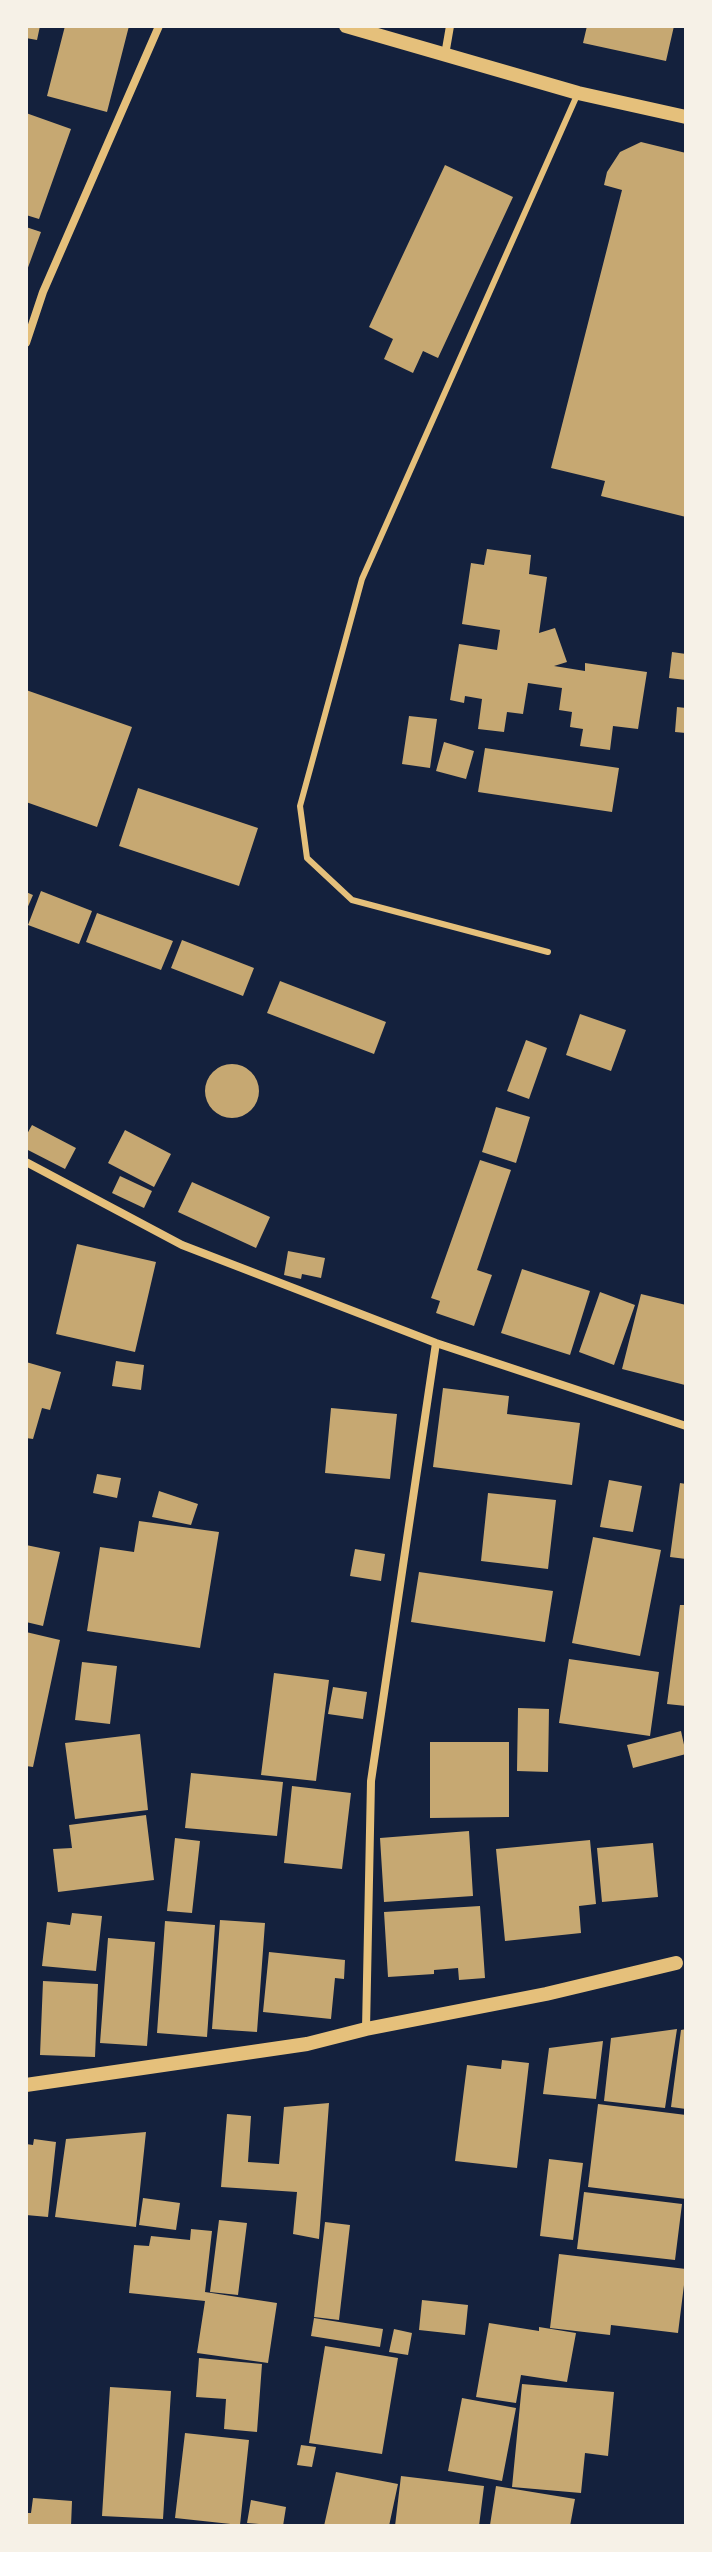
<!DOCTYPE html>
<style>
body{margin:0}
#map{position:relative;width:712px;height:2552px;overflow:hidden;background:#14213d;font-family:"Fira Sans Condensed",sans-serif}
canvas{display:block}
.frame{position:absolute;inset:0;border:28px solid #f6f1e7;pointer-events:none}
</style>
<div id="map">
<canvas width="712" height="2552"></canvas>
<div class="frame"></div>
</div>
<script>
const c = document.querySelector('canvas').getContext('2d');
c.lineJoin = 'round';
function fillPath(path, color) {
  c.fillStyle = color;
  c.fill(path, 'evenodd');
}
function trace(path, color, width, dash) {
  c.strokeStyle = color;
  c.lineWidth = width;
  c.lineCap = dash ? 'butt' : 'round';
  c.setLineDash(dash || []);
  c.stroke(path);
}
fillPath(new Path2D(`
 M26,26H40L37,40L26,38Z
 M65,26H129L107,112L47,96Z
 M587,26H674L666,61L583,43Z
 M26,113L71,129L39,219L26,215Z
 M641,142L686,153V517L601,496L605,481L551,468L622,190L604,185L607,172L620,152Z
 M445,165L513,197L438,358L423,351L413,373L384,359L393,339L369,327Z
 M26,227L41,232L26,273Z
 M487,549L531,555L529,574L547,577L539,633L555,628L567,662L554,666L585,671V663L647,672L638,729L613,726L610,750L580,746L583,729L570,727L572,712L559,710L562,688L528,683L523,714L507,712L504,732L478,729L482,699L465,696L464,703L450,700L459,644L497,650L500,630L462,624L471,563L484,565Z
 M672,652L686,654V680L669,678Z
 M26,690L132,727L97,827L26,802Z
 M677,707L686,708V733L675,732Z
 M409,716L437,719L430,768L402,764Z
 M444,742L474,751L466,779L436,771Z
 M485,748L619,768L612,812L478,792Z
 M138,788L258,828L239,886L119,846Z
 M41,891L92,911L79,944L28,925Z
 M26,892L33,895L26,911Z
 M97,913L173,941L161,970L86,942Z
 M182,940L254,968L243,996L171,968Z
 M280,981L386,1022L374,1054L267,1013Z
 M580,1014L626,1030L611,1071L566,1055Z
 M526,1040L547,1048L529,1099L507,1091Z
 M205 1091a27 27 0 1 1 54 0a27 27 0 1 1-54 0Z
 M496,1107L530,1117L516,1163L482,1152Z
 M32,1125L76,1148L65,1169L26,1149V1136Z
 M125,1130L171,1154L154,1187L108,1163Z
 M480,1160L511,1170L477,1270L492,1275L474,1326L436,1313L440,1301L431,1298Z
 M120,1176L152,1191L144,1208L112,1193Z
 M192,1182L270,1217L256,1248L178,1212Z
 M77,1244L156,1262L135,1352L56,1334Z
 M288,1251L325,1258L321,1278L302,1274L301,1279L284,1275Z
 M522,1269L590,1291L570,1355L501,1333Z
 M600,1292L635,1305L614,1365L579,1352Z
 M641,1294L686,1305L685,1385L622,1369Z
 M116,1361L144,1365L141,1390L112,1386Z
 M26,1362L61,1372L50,1410L42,1408L33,1439L26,1438Z
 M443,1388L509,1396L507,1414L580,1423L572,1485L433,1467Z
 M331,1408L397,1414L390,1479L325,1473Z
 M97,1474L121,1478L117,1498L93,1493Z
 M609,1480L642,1486L633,1532L600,1527Z
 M680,1483L686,1484V1559L670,1557Z
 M159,1491L198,1504L191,1525L152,1517Z
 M488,1493L556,1500L548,1569L481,1561Z
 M139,1521L219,1532L200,1648L87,1631L100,1547L134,1552Z
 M593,1537L661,1550L640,1656L572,1643Z
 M26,1545L60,1552L43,1626L26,1622Z
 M355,1549L385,1554L381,1581L350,1576Z
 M419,1572L553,1591L545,1642L411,1622Z
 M680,1605H686V1706L667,1704Z
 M26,1632L60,1640L33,1767L26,1766Z
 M569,1659L659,1672L650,1736L559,1723Z
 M82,1662L117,1666L110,1724L75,1720Z
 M274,1673L329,1680L316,1781L261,1775Z
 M333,1687L367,1692L363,1719L328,1714Z
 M518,1708L549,1709L548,1772L517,1771Z
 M681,1731L686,1754L633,1768L627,1745Z
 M140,1734L148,1810L75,1819L65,1743Z
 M430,1742H509V1817L430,1818Z
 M191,1773L283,1782L277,1836L185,1828Z
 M292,1786L351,1793L342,1869L284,1863Z
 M146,1815L154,1880L58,1892L53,1849L72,1848L69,1825Z
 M469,1831L473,1896L384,1902L380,1838Z
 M175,1838L200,1841L192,1913L167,1911Z
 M590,1840L596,1904L579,1906L581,1933L505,1941L496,1849Z
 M653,1843L658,1897L602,1902L597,1848Z
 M480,1906L485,1978L459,1980L458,1968L434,1970V1974L388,1977L384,1912Z
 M72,1913L102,1916L96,1971L42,1966L47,1922L70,1925Z
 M220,1920L265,1923L257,2032L212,2029Z
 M165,1921L215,1925L207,2037L157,2033Z
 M108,1938L155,1942L147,2046L100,2043Z
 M269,1952L345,1960L344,1979L335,1978L331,2019L263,2012Z
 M43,1981L98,1984L95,2057L40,2055Z
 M677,2029L665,2108L604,2101L611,2038Z
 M686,2029V2109L671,2107L681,2030Z
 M603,2041L596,2099L543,2094L549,2048Z
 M502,2060L529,2063L517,2168L455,2161L467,2065L501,2069Z
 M329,2103L319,2239L293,2234L297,2192L221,2187L227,2114L251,2116L248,2162L279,2164L284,2107Z
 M598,2104L686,2115V2199L588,2187Z
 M146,2132L136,2227L55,2217L66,2139Z
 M34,2139L56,2142L48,2217L26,2215V2144L33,2145Z
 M549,2159L583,2163L573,2240L540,2236Z
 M584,2192L682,2204L675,2260L577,2249Z
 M143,2198L180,2203L176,2230L139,2225Z
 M219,2220L247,2223L238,2295L210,2292Z
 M325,2222L350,2225L339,2320L314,2317Z
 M191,2229L212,2231L205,2292L277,2303L268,2363L197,2353L205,2301L129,2293L134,2245L149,2246L151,2236L190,2240Z
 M559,2254L686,2269L678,2333L611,2325L610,2335L550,2328Z
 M422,2300L468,2305L465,2335L419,2330Z
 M314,2318L383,2329L380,2347L311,2336Z
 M489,2323L539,2331V2327L576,2333L567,2382L521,2375L516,2403L476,2397Z
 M394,2329L412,2333L408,2355L389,2352Z
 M325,2346L398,2358L382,2454L309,2443Z
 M199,2358L262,2364L257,2432L224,2429L226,2399L196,2397Z
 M522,2384L614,2392L608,2456L585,2453L581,2493L512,2487Z
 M110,2387L171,2391L163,2519L102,2516Z
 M462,2398L516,2408L502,2481L448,2471Z
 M185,2433L249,2440L240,2525L175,2518Z
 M301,2445L316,2447L312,2467L297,2465Z
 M336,2472L398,2484L389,2526H324Z
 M401,2476L484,2486L479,2526H395Z
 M496,2486L575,2499L570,2526L490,2525Z
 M33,2498L72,2501L71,2526H26V2513H31Z
 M251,2500L286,2507L283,2526L247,2523Z`), '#c6a872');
trace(new Path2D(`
 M548,952L352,900L307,858L300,806L362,579L578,93`), '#e5c07b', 6);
trace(new Path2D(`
 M445,55L450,26
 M26,343L43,292L159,26
 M26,1162L182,1245L436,1343L686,1426
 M366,2029L371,1781L436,1343`), '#e5c07b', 8);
trace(new Path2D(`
 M346,26L578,93L686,117
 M26,2085L307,2044L366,2029L546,1994L676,1963`), '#e5c07b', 14);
</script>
